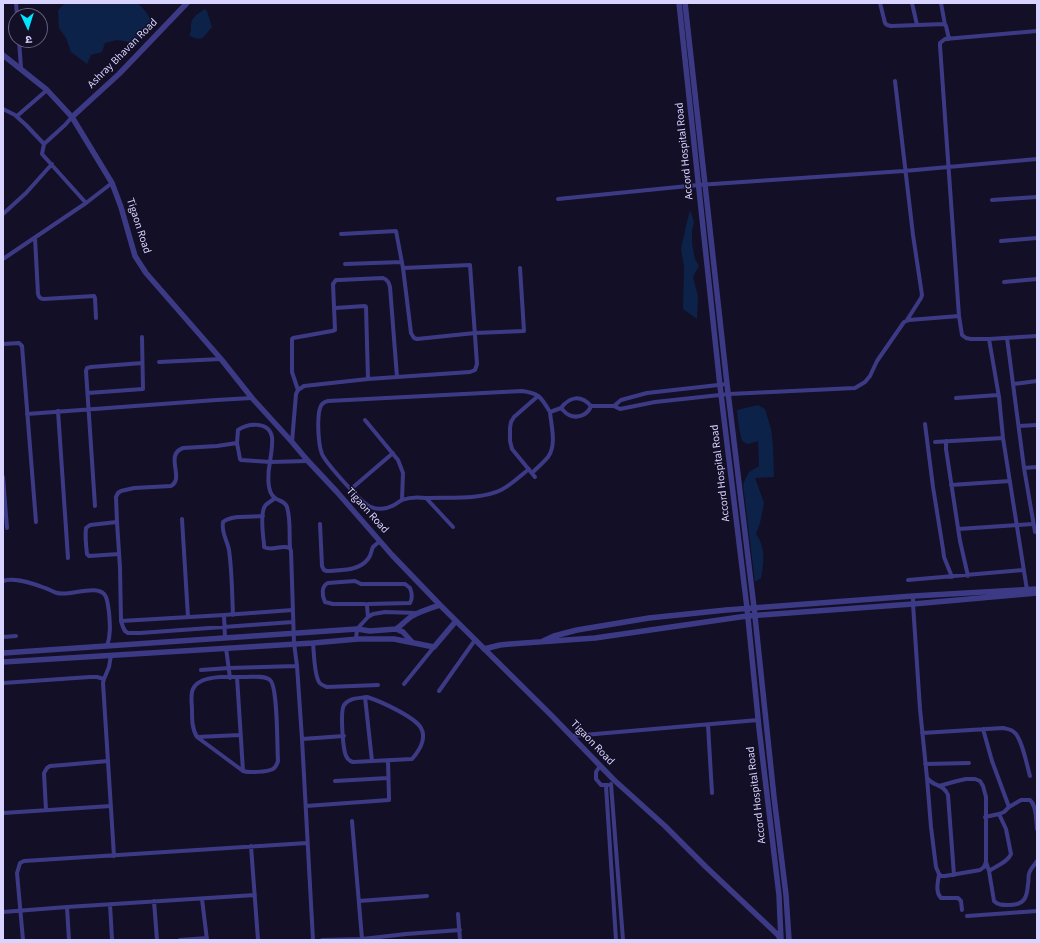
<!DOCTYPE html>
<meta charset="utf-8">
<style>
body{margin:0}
#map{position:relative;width:1040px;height:943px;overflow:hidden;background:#130f26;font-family:"Source Sans 3","Noto Sans Devanagari",sans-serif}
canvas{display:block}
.frame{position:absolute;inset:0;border:4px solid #d9d4ff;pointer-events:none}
.north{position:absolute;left:8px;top:8px;width:40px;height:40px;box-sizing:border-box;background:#130f26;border:1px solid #625e7d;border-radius:50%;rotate:176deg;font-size:11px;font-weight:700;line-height:16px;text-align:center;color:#d9d4ff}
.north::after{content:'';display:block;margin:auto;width:14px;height:18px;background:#00e5ff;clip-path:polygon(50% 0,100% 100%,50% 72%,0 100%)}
</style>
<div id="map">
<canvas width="1040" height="943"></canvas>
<div class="frame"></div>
<div class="north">उ</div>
</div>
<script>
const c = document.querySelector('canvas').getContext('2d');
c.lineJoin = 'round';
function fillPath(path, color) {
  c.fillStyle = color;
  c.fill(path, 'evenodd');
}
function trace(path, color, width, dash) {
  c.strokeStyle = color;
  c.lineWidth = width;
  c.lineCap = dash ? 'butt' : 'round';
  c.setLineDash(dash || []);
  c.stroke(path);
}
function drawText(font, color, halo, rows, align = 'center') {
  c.font = font + ' "Source Sans 3",sans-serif';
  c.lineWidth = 3;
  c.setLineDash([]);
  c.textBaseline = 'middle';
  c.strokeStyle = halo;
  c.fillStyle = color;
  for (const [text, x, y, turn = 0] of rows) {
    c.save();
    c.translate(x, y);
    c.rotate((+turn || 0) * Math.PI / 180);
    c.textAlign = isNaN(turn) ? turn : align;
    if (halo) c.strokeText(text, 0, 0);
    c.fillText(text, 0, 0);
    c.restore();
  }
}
fillPath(new Path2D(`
 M65,3H138L146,12L152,22L134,43L117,40L105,43L102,52L91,55L87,64L71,52L66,38L59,28L58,10Z
 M204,9L207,11L212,27C204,35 204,43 190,36V33L191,30V24L192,20L196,15L202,11Z
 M690,210L694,222L692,231V243L695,259L699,266L693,277L698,296L697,319L683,309L684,267L681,249L686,226Z
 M758,405L765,409L771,429L773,445L774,477L755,478L764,503L760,523L756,534C766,548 764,562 761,578L755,582L743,484L749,472L759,466L758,441L748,444L742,441L739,428L737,410Z`), '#0c2248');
trace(new Path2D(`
 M16,3L17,16
 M880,3L885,23L887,25L891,26L944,24L946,26L949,39
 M912,3L917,25
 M941,3L945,25
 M1037,31L945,39L940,43V46L959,316L962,335L966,338L971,339H989L1037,336
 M19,40L21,68
 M895,81L913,235L922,295L921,298L907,320
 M3,109L17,116L47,90
 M16,116L26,125L44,144
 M72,117L65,125L44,144L42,154L86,203
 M558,199L698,185L904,171L1037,159
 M992,200L1037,197
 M3,214L26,193L52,164
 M341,234L396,231L403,268L411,333L414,338L417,339L475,333L524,331L520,268
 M35,238L38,294C39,297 40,299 44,299L94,296L95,298L96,318
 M1001,241L1037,238
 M3,259L86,203L112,183
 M345,264L402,262
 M1004,282L1037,279
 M335,308L365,306L366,307L368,379
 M1007,338L1024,468L1035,532
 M989,339L999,397L1003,438L1027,590
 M3,344L19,343L22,346L36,522
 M159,362L221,359
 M727,384L647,393L621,400L614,406L620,409L655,402L729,394L855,388L865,382L870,376L877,361L904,322L909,320L959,316
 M1014,384L1037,381
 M298,390L292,372V339L293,338L332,331L335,330L333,284L336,280H339L383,278C388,280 389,283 390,287L397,377
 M88,393L143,389L142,337
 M956,398L998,395
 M591,406C588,415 577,419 569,415C565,413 564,411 561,408C570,396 581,395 591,406H614
 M58,411L68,558
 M27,414L216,400L252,398
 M365,420L398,460L403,473L402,500
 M925,424L933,487L943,549L944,557L952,577
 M1019,426L1037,425
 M946,441V449L960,541L968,576
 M292,442L296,394L298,390L304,386L368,379L470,372L475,370L477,364L470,265L403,268
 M935,442L1003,438
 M237,443L240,459L241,460L270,462C268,471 266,492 275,498C279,501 285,501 287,507C291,520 289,535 290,548
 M1024,468L1037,467
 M532,473C537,468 543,463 548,457C557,445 551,425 550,412
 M3,477L7,528
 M535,477L512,449L510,441V428L511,422L514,417L538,396
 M951,485L1010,481
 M351,489L393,453
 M275,498C272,501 267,503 265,506C260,513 263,536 264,544V547C273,552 280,544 290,548L291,551L294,643L297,666L302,739L313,940
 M426,498C449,497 481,500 501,490C511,485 520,476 529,469
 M95,506L86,371L87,368L91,367L142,363
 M182,519L188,617
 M117,522L90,525L86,528C85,536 86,546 87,554L89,556L119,554
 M320,524L322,566L324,570L327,571C341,570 359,571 368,559C371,556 371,551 373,547C375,545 378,543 380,541
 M453,527L426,498C418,497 410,497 402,500C398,502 395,505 392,506C386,509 377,510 371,507C362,504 326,463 322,454C318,444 317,418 320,408C321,404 324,402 328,401L522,391C539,393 541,397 550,412L561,408
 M958,529L1033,524
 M908,580L1023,570
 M3,581C14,577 35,584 45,588C49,589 53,592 57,593C69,597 100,582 106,597C108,602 108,607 109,612C110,624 111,635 107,646
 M913,596V604L920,709L927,778C929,780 932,783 935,784C941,787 945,788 948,795L954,875
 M365,604H333L325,602C322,596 321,586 328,583L355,581L361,584H405L410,588C412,593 413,598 410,603L368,604
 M367,606L368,617
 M224,615L225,638
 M233,615C232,593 232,571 229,550C227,540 221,532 223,522C231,515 252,517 263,516
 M121,621L224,615L293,610
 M293,622L140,633H128L125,631L123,627L121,621L120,568L117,522L116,497L118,493L121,491L134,488L171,486C185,478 164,455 183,448L217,446L237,443L238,430C248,423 269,421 272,437C273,444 271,454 270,462L308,461
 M3,637L16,636
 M356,639L357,629L368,617L373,614L385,612L417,613
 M313,643C314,652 314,674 319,682C321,685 324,686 327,687L378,685
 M226,648L230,678
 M111,655L109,667L104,679L103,683L114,856
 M201,670L229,668L297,666
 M237,677L243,771
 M245,677C252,677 264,675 270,680C278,686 277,748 278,761C277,764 276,767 273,769C267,772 249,773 243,771L197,737C192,729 192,719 192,710C192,703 190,695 193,689C199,674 232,677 245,677Z
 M3,683L90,677H97L104,679
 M404,684L434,647
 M439,691L475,640
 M365,697L372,761
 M367,697C380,701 415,717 421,728C427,739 419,751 412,759L353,762C349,761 346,757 345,753C343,745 340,712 344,705C349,698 359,698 367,697Z
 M708,725L712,793
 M983,729L992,761L1009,807
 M922,733L1003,728C1007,729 1011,729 1014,732C1022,738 1027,766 1030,776
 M572,736L758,720
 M197,737L240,735
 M302,739L344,736
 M925,764L969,763
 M600,766L596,772V779L601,785H608
 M927,778L931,827L936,867L939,874L941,876H945L980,870L984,867L986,862V797L983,786L980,781L975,779H966L957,781L939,786
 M335,781L388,778
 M611,784L623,940
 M606,786L616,940
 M306,806L389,800V798L388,761
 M46,810L44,773L47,768L50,766L63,765L108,761
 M3,813L111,806
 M985,817L999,814L1004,812L1009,807L1021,800H1030C1037,806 1036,821 1037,829
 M352,821L362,939
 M251,846L258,940
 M986,862L989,871L994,901C998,905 1002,905 1008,905C1024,905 1027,899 1028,884C1029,881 1028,877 1029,874C1030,869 1034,866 1037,861
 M989,871C996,866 1008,862 1011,854L1006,829L999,814
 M939,874C938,882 935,892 941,898H958L961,901L962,910
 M202,899L207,940
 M154,901L157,940
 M359,901L427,896
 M110,904L112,940
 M67,907L69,940
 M3,912L67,907L255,895
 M458,914L460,940
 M967,916L1037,911
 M23,940L17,873L20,863L24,861L307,843
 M180,940L207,938
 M322,940L362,939L406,934L460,930`), '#3d3a85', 4);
trace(new Path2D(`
 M679,3L720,386L747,608L759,728L779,895L781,940
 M685,3L727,384L754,607L774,797L786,895L789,940
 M3,55L47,90L72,117L112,183L121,207L135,256L146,273L221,359L252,398L292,442L308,461L337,492L392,555L440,605L552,716L614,780L665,826L706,867L778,935L781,940
 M72,117L119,74L187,3
 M396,629C402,625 406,620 412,616C421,611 431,608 440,605
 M543,641L554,636L577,630L649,618L726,610L913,596L1037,589
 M484,649L500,645L510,644L595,638L747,616L913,604L1037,593
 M3,653L357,629L370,631L396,629L403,632L412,642
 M3,662L313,643L358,639H394L434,647L456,621`), '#3d3a85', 5.5);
drawText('11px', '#d9d4ff', '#130f26', [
 ["Ashray Bhavan Road",123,54,-45],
 ["Accord Hospital Road",685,151,-96],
 ["Tigaon Road",138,226,72],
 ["Accord Hospital Road",721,473,-97],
 ["Tigaon Road",367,511,48],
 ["Tigaon Road",592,743,46],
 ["Accord Hospital Road",757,795,-97]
]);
</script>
